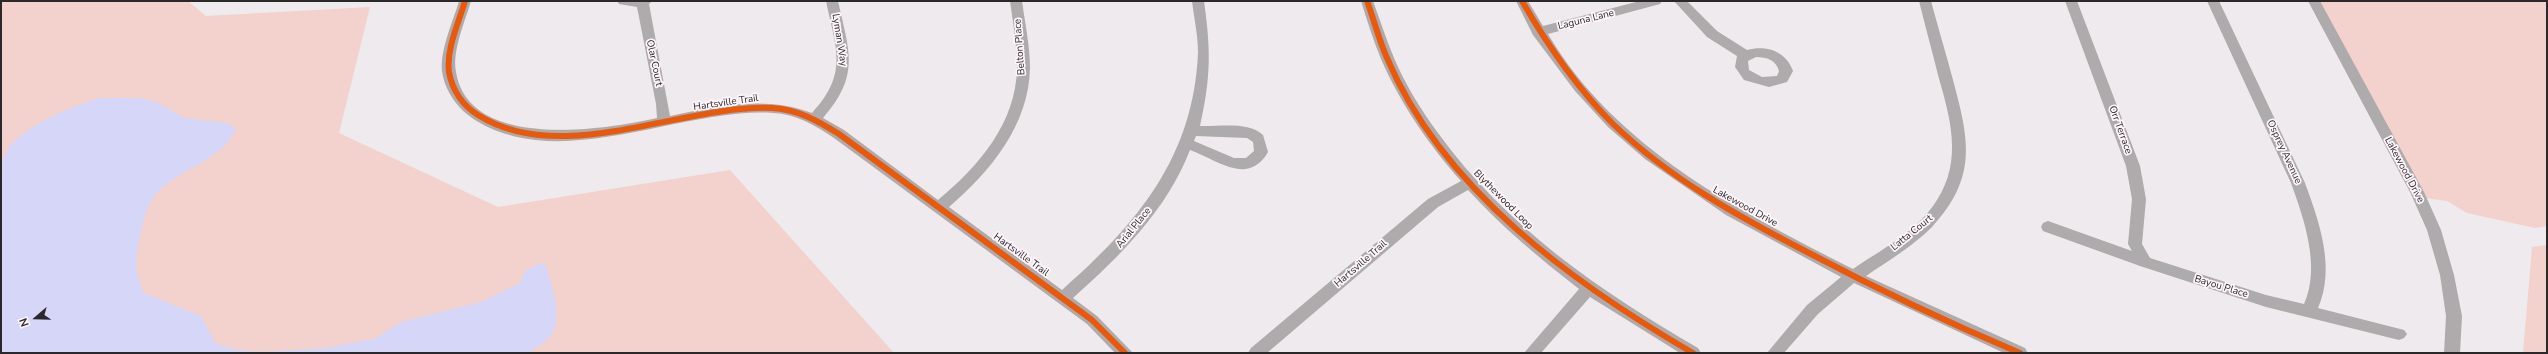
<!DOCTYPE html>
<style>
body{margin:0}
#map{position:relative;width:2548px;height:354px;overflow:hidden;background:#efeaed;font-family:"Nunito Sans",sans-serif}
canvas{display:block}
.frame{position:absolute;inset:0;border:2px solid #2b282a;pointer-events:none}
.north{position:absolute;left:16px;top:298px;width:40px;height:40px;-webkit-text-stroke:3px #fef5fb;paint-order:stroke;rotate:250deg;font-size:11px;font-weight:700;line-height:16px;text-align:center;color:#2b282a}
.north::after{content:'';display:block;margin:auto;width:14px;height:18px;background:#2b282a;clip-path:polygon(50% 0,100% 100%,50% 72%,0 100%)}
</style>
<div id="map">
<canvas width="2548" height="354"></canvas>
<div class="frame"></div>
<div class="north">N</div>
</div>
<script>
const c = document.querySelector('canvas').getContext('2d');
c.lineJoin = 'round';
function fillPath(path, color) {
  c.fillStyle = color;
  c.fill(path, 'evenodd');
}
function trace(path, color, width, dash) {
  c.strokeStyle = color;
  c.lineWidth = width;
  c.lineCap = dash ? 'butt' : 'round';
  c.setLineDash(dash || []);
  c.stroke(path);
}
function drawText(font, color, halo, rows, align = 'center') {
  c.font = font + ' "Nunito Sans",sans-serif';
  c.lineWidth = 3.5;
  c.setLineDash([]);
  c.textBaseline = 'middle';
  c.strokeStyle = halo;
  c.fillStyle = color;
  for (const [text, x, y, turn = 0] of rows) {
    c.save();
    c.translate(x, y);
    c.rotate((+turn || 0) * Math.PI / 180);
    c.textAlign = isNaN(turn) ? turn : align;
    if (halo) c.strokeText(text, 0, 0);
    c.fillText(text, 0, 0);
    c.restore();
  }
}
fillPath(new Path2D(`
 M1,1H188L206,16L370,7L339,133L498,207L730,170L894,353H1Z
 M2313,1H2547V226L2535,228L2467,213L2447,201L2417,197Z
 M2547,245V353H2523L2532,247Z`), '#f3d1cc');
fillPath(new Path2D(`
 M99,98H140L156,102L185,118L227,123L236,129C220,166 164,170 148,207C144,216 142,227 140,236C135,260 134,270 144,293L201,316L216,344L238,350L262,352L325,348L374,339L401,322L481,302L520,283L525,271L540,263L546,265C551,285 561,309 554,330C550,340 537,347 529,353H1V168C3,161 5,152 10,146C30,123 71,107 99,98Z`), '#d6d6f9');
fillPath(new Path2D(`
 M459,1H471C465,22 452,50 456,72C469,151 603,130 657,118L656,104L637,7L619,4L617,1H652L649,4L670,116C717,106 766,95 812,113C849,73 836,49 826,1H838C849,51 861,75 823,118L844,130L938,200C979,166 1016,123 1017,68C1017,45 1013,23 1010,1H1022C1025,23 1030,46 1030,68C1029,125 990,172 949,207L1062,290C1137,224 1194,157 1198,52C1198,35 1194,18 1192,1H1204C1211,51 1211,77 1200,126C1219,127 1248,121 1263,135L1268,152C1248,187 1216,159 1190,150C1167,210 1120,256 1073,298L1097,316L1133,353H1115L1087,324L834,138C815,125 796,114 773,113C682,107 561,174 475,120C458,109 445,92 442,71C440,49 453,22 459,1ZM1196,136L1247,138L1253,142L1254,151L1246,158H1234L1194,141Z
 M1361,1H1373C1380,20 1386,39 1394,58C1405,84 1421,110 1438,133C1506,227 1600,291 1698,348L1701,353H1680L1590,297L1541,353H1524L1579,289C1539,258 1502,227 1468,190L1438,207L1267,353H1248L1251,348L1428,199L1461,181C1429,145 1400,103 1381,59C1373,40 1367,20 1361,1Z
 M1516,1H1528L1543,26L1640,1H1662L1660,4L1548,34C1615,148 1739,211 1853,269C1882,249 1918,231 1937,200C1963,160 1950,117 1938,75C1932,50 1925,26 1919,1H1931C1938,27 1946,54 1953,80C1969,140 1978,177 1932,227C1913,246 1888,261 1866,276L2025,348L2028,353H2004L1854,283L1818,314L1784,353H1767L1807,305L1841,277L1726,215L1645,159L1608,127L1575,91L1533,35Z
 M1674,1H1687L1717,31L1747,50C1766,45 1786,51 1793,71L1787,82L1769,87L1744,80L1735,67L1737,56L1707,37ZM1756,57C1767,57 1776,60 1779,71L1777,76L1762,77L1749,70L1748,61Z
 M2065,1H2077L2140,166L2146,199L2142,244L2150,258L2266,295L2304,304C2321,267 2304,219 2291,183L2207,1H2219L2305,183C2319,221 2336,268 2318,308L2404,330L2407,334L2404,338L2399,340L2266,307L2140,266L2043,231L2041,227L2043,223L2048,221L2132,251L2128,244L2132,199L2126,166Z
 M2308,1H2320L2424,192L2441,230L2454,275L2462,316L2460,353H2444L2446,316L2440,275L2427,230L2410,192Z`), '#aeabac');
trace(new Path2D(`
 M465,1C459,22 446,49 449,72C452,90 463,106 478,115C562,168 681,104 772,108C797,109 818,121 839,134L1092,320L1125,353
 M1367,1C1374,20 1379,40 1387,58C1443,190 1574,284 1693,353
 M1522,1C1548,46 1576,87 1613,124C1670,179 1741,218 1811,254C1879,290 1949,323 2020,353`), '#e8590c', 6);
drawText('10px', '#2b282a', '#fef5fb', [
 ["Laguna Lane",1586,20,-14],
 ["Lyman Way",839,40,81],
 ["Belton Place",1020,47,-94],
 ["Olar Court",654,63,78],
 ["Hartsville Trail",726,103,-8],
 ["Orr Terrace",2120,130,70],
 ["Osprey Avenue",2284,152,65],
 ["Lakewood Drive",2404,170,62],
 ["Blythewood Loop",1503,200,45],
 ["Lakewood Drive",1745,207,29],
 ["Arial Place",1134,228,-51],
 ["Latta Court",1912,233,-39],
 ["Hartsville Trail",1021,255,36],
 ["Hartsville Trail",1361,264,-41],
 ["Bayou Place",2221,287,17]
]);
</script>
